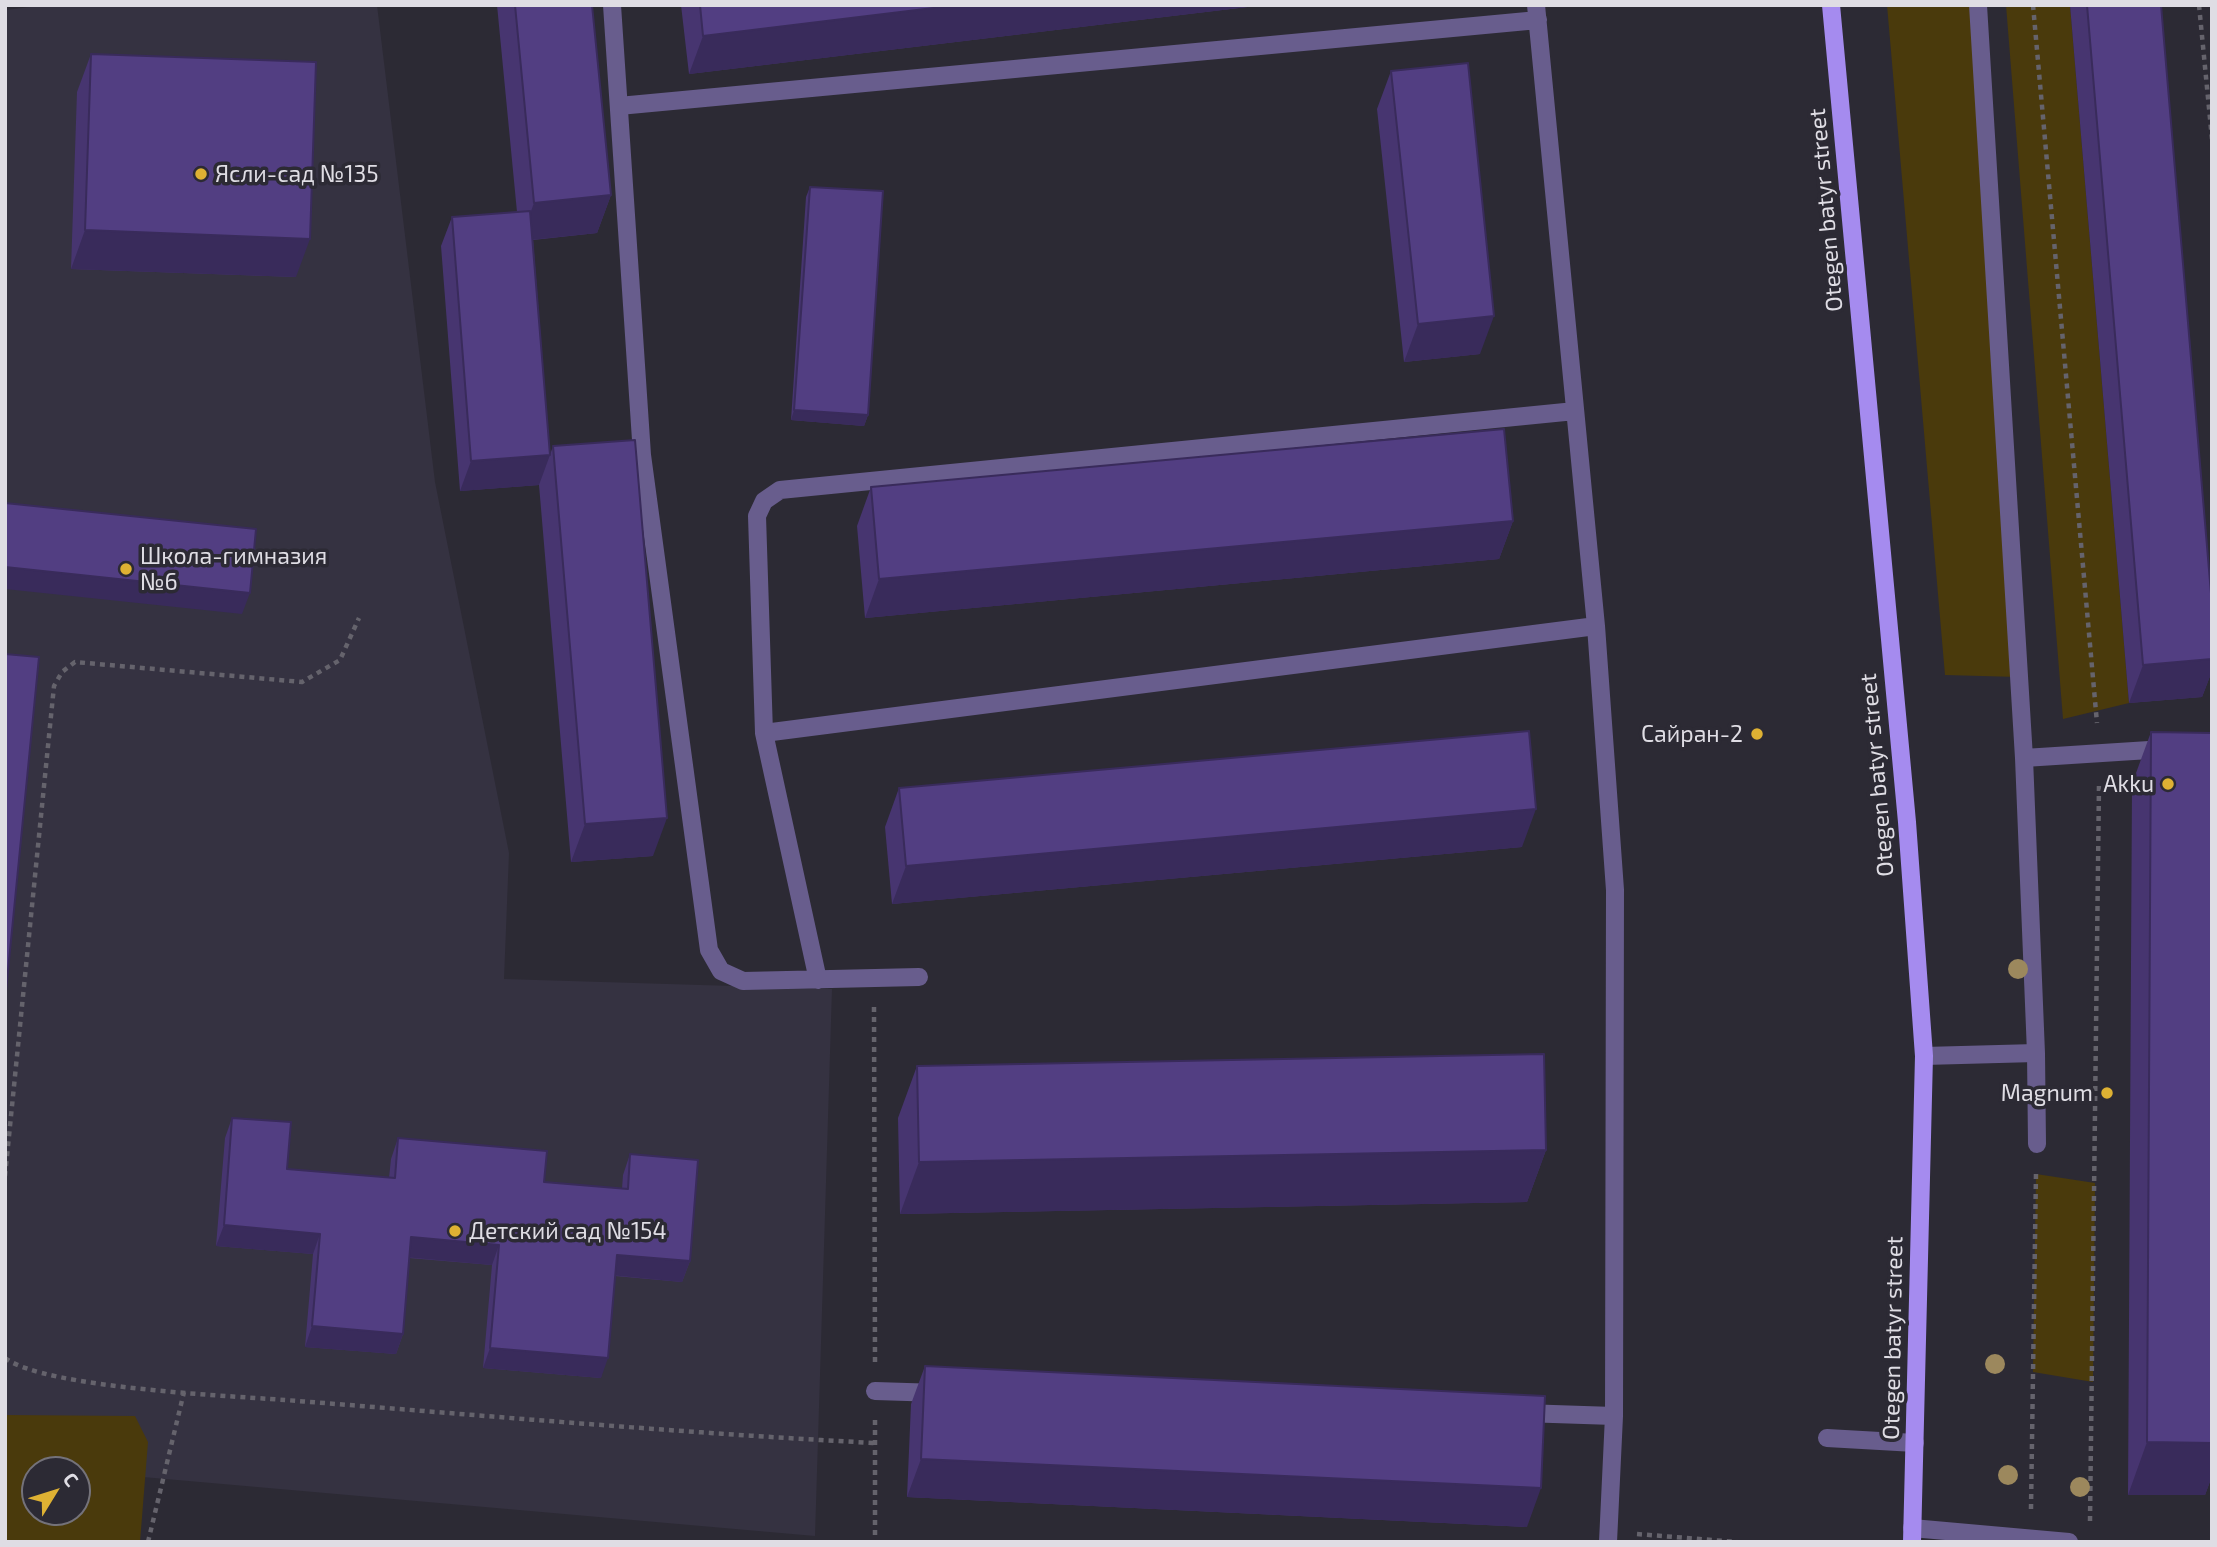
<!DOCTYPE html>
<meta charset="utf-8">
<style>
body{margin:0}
#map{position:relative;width:2217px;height:1547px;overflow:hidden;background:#2c2a34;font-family:"Exo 2",sans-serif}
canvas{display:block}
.frame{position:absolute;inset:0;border:7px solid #dfdde4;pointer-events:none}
.north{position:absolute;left:21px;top:1456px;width:70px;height:70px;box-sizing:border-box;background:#2c2a34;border:2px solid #74727a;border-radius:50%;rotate:52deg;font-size:19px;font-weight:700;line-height:28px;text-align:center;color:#dfdde4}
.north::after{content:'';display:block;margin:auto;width:24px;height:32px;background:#deb133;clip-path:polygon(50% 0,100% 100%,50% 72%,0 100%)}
</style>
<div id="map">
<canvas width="2217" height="1547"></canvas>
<div class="frame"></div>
<div class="north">С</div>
</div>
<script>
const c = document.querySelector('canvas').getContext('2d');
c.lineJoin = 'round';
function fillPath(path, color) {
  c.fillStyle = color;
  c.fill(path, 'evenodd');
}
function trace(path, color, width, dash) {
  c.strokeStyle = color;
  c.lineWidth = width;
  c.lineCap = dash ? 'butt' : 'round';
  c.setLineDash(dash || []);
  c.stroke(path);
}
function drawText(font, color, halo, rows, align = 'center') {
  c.font = font + ' "Exo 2",sans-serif';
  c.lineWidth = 7;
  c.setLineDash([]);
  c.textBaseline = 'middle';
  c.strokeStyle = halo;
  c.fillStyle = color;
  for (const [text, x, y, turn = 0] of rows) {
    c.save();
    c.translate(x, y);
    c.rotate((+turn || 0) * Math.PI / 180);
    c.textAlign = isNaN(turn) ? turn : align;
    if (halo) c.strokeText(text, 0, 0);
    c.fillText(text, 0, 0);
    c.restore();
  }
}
fillPath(new Path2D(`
 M48,5H377L435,482L509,853L504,979L832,989L815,1536L86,1472L83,1542H5V10ZM35,1470H77V1512H35Z`), '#353241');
fillPath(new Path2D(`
 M1887,5H1972L2019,677L1945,675Z
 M2006,5H2070L2129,703L2063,719Z
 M2036,1174L2095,1183L2093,1382L2033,1372Z
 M5,1415L135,1416L148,1442L140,1542H5ZM35,1470H77V1512H35Z`), '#4a3a0c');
trace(new Path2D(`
 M2033,5L2097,723
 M2199,5L2212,139
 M874,1007L875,1362
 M5,1176L54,686L62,672L75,662L302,682L340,660L359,618
 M5,1358C46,1389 239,1396 298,1401C490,1416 682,1433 875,1443
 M875,1420V1542
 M2031,1509L2036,1172
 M2090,1521L2099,784
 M1637,1534L1737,1542
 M148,1542L184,1392`), '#65636c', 4.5, [5, 5]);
trace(new Path2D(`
 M612,5L642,455L709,950L721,971L743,981L919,977
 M1536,5L1596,626L1615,890L1614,1416L1608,1542
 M1978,5L2024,758L2036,1053L2037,1144
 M619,106L1538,20
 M764,733L1596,626
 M2024,758L2212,746
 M818,980L764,733L757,516L764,501L780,490L1575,411
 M1924,1056L2036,1053
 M875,1391L939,1393
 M1523,1413L1614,1416
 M1827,1438L1915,1443
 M1912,1528L2069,1542`), '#685d8d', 18);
trace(new Path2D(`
 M1831,5L1907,822L1924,1056L1912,1542`), '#a58bef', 18);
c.fillStyle = '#9c885d';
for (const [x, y] of [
 [2018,969],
 [1995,1364],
 [2008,1475],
 [2080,1487]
]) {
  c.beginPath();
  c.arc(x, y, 10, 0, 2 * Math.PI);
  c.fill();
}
fillPath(new Path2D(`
 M497,5H592L611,195L597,233L533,240L550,455L553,446L653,856L571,862L539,485L460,491L441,246L452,217L517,212Z
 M681,5H1264L689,74Z
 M2070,5H2161L2212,605V671L2202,697L2129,703Z
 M91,54L296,277L71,269L77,92Z
 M1391,71L1480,354L1404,362L1377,109Z
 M810,187L868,415L864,426L791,420L806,197Z
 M871,487L1513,521L1499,559L865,618L857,526Z
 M2151,732L2212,733V1476L2205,1495H2128L2132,784Z
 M899,788L1522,847L892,904L885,827Z
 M917,1066L1546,1150L1527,1202L900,1214L898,1118Z
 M232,1118L287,1169L389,1178L391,1159L398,1138L544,1182L622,1189L623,1175L630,1154L690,1261L682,1282L615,1276L601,1378L483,1368L492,1265L409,1258L403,1334L396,1354L305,1347L313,1254L216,1246L225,1138Z
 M925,1366L1527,1527L907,1497L911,1404Z`), '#473570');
fillPath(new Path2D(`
 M958,5H1264L689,74L703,36Z
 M611,195L597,233L520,241L534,203Z
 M85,230L310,239L296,277L71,269Z
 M1494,316L1480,354L1404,362L1418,324Z
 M794,410L868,415L864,426L791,420Z
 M550,455L539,485L460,491L471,461Z
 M1513,521L1499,559L865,618L879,579Z
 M5,567L250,593L242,614L5,589Z
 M2212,659V671L2202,697L2129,703L2143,665Z
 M1536,809L1522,847L892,904L906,866Z
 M667,818L653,856L571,862L585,824Z
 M1546,1150L1527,1202L900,1214L919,1162Z
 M224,1225L320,1234L313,1254L216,1246Z
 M411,1237L499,1245L492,1265L404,1257Z
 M617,1255L690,1261L682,1282L610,1275Z
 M312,1326L403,1334L396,1354L305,1347Z
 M490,1348L608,1358L601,1378L483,1368Z
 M2147,1442L2212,1443V1476L2205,1495H2128Z
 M921,1459L1541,1488L1527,1527L907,1497Z`), '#392b5b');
const building = new Path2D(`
 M515,5H592L611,195L534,203Z
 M700,5H958L703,36Z
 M2087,5H2161L2212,605V659L2143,665Z
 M91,54L316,62L310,239L85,230Z
 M1468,63L1494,316L1418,324L1391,71Z
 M810,187L883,191L868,415L794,410Z
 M530,211L550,455L471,461L452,217Z
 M1504,429L1513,521L879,579L871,487Z
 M635,440L667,818L585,824L553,446Z
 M5,503L256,529L250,593L5,567Z
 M5,654L39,657L5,1001Z
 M1529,731L1536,809L906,866L899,788Z
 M2151,732L2212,733V1443L2147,1442Z
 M1544,1054L1546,1150L919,1162L917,1066Z
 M232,1118L291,1122L287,1169L395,1178L398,1138L547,1151L544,1182L628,1189L630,1154L698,1160L690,1261L617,1255L608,1358L490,1348L499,1245L411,1237L403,1334L312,1326L320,1234L224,1225Z
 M925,1366L1545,1396L1541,1488L921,1459Z`);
fillPath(building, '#523e82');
trace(building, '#392b5b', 2);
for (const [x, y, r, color] of [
 [201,174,7,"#deb133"],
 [126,569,7,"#deb133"],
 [1757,734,7,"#deb133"],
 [2168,784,7,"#deb133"],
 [2107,1093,7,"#deb133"],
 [455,1231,7,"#deb133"]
]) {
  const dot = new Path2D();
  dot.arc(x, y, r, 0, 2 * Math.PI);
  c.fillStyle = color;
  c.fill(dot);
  trace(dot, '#2c2a34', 2.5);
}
drawText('23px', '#dfdde4', '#2c2a34', [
 ["Ясли-сад №135",215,174],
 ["Школа-гимназия",140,556],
 ["№6",140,582],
 ["Сайран-2",1743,734,"right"],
 ["Akku",2154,784,"right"],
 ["Magnum",2093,1093,"right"],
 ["Детский сад №154",469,1231]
], 'left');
drawText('23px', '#dfdde4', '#2c2a34', [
 ["Otegen batyr street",1826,210,-95],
 ["Otegen batyr street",1877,775,-95],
 ["Otegen batyr street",1893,1338,-89]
]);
</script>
